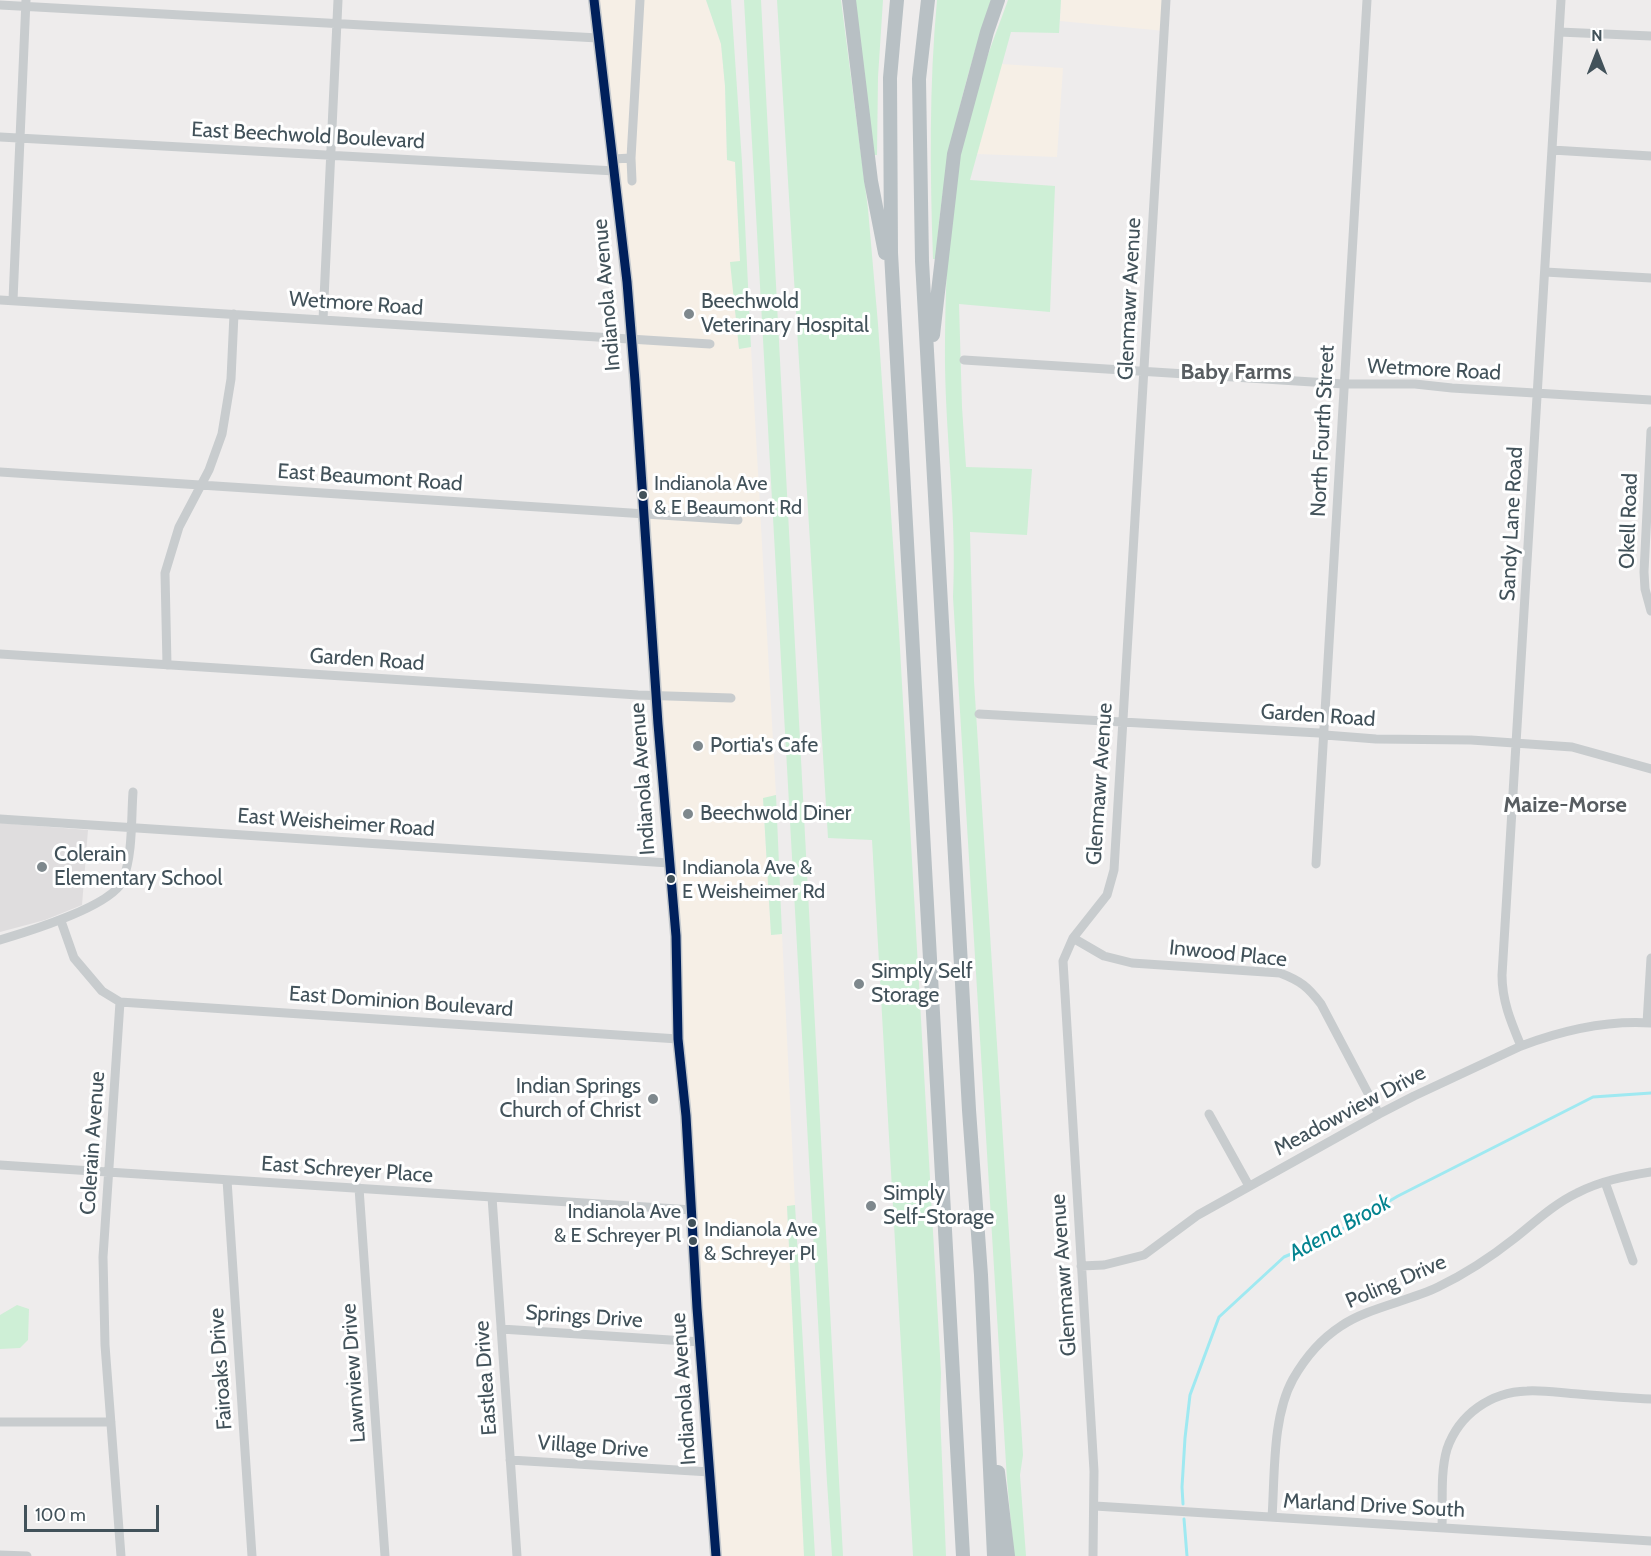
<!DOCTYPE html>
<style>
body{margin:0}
#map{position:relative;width:1651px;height:1556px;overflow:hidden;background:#eeecec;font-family:Cabin,sans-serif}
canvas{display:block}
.north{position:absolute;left:1567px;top:24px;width:60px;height:60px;-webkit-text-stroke:4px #fff;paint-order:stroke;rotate:0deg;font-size:16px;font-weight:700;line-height:24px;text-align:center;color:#42525a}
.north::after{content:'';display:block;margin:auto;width:21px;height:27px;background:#42525a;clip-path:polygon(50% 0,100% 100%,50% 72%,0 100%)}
.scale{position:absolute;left:24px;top:1505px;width:135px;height:27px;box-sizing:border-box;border:3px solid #42525a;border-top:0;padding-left:8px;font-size:18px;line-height:21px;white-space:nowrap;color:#42525a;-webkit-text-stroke:4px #fff;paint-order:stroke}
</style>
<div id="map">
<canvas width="1651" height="1556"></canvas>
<div class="north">N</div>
<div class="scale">100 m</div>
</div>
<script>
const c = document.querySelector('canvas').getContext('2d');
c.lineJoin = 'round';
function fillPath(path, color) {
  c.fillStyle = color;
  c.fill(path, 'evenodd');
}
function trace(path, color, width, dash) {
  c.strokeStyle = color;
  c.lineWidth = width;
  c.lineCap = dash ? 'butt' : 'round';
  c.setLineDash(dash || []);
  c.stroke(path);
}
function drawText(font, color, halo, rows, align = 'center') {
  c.font = font + ' Cabin,sans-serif';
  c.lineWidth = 6;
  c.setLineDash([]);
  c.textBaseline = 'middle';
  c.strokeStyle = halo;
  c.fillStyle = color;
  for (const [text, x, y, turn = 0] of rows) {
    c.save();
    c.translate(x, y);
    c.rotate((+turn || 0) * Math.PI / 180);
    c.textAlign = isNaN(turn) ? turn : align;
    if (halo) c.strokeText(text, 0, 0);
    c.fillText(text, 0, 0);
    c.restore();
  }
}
fillPath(new Path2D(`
 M592,0H706L721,44L725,86L727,160L735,161L740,262H731L739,349L751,347L776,795L763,799L771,935L782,934L795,1205L787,1207L804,1556H716L631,340Z
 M1061,0H1166L1165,31L1060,21Z
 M1001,64L1063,68L1057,157L977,154Z`), '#f6efe6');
fillPath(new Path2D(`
 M0,823L88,830L82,905L45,920L0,932Z`), '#dfddde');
fillPath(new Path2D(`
 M706,0H731L742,162L751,347L739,349L730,262L740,261L735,162L727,160L725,86L721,44Z
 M744,0H761L843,1556H832L827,1482Z
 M777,0H841L868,209L878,324L899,631L941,1373L940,1412L946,1556H913L872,840L828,838Z
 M855,0H883L878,77L877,155H873Z
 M937,0H991C962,89 942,165 936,259H933C930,172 929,86 937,0Z
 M1008,0H1061L1059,33L1011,32L970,180L1055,186L1050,312L959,304L962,407L966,467L1032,469L1027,535L970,532L974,681L1023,1455L1020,1475L1026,1556H1014L1007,1480L953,597C957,520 946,443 945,365C945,292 947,215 962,143C972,94 991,47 1008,0Z
 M776,795L782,934L771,935L763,798Z
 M795,1205L815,1556H804L787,1206Z
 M17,1305L29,1309L28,1340L20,1348L0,1349V1315Z`), '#ceefd6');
trace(new Path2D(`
 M1183,1504L1182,1487L1185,1438L1190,1395L1219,1317L1284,1257L1322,1241L1398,1196L1593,1097L1651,1093
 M1184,1519L1187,1556`), '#9fe9f1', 3);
trace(new Path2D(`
 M0,5L598,38
 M1559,32L1651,36
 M0,137L615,171
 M1552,150L1651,156
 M631,158L632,181
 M613,159L631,158L640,0
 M1545,272L1651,278
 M0,300L710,344
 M13,300L26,0
 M323,320L338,0
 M964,360L1344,384H1415L1452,388L1651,400
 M1651,431L1644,572L1645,589L1651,611
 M0,472L738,520
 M0,654L638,695L731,698
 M167,665L165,573L179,527L209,470L222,434L231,379L234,314
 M979,714L1319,733L1325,735L1376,739L1471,740L1572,747L1651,769
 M0,819L669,863
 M1316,864L1367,0
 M61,921L74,958L102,991L120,1002L678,1039
 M1073,938L1104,956L1132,963L1280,973C1301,981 1308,987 1321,1004L1379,1114
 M0,940C27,932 113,906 123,880C133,853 131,820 133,792
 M120,1002L103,1257L105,1345L121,1556
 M1647,1023L1651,958
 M1521,1046C1511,1022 1502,1001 1502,975L1561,0
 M1209,1114L1249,1186
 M0,1165L692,1210
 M227,1180L252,1556
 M1605,1182L1633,1261
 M359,1188L385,1556
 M492,1197L517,1556
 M1081,1266L1104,1265L1144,1255L1198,1215L1379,1114L1414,1096L1521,1046C1563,1030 1606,1020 1651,1023
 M501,1329L701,1342
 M0,1422H111
 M510,1460L710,1472
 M1095,1506L1651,1541
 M1272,1517C1275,1475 1272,1417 1293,1379C1305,1358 1321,1339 1341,1326C1367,1308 1409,1301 1438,1287C1465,1274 1491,1257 1515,1238C1535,1222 1554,1204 1577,1193C1600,1181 1626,1176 1651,1172
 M1442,1527C1443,1502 1440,1473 1447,1449C1459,1414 1491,1392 1527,1391C1544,1390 1561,1393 1578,1394C1602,1396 1627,1398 1651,1399
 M0,1555L27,1556
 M1093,1556L1094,1471L1063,961L1073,938L1107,895L1114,870L1166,0`), '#c8ccce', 9);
trace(new Path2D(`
 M594,0L627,282L635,381L658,724L676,936L678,1039L686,1116L697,1308L716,1556`), '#c4c8cc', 12);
trace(new Path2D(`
 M849,0L871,181L885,253
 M897,0L890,78L891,253L963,1556
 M928,0L919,79L922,261L969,1110L981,1275L994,1556
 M933,335L954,154L987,32L998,0
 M998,1472L1008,1556`), '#b8c0c4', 14);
trace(new Path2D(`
 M594,0L627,282L635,381L658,724L676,936L678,1039L686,1116L697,1308L716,1556`), '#00205b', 9);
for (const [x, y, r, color] of [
 [689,314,6,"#7e888d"],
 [643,495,5,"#42525a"],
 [698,746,6,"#7e888d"],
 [688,814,6,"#7e888d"],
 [42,867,6,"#7e888d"],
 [671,879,5,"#42525a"],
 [859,984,6,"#7e888d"],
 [653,1099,6,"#7e888d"],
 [871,1206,6,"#7e888d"],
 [692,1223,5,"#42525a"],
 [693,1241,5,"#42525a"]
]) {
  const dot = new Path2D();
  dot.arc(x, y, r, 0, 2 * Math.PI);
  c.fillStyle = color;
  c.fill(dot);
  trace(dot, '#fff', 2);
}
drawText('20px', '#42525a', '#fff', [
 ["Indianola Ave",654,484],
 ["& E Beaumont Rd",654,508],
 ["Indianola Ave &",682,868],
 ["E Weisheimer Rd",682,892],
 ["Indianola Ave",681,1212,"right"],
 ["& E Schreyer Pl",681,1236,"right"],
 ["Indianola Ave",704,1230],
 ["& Schreyer Pl",704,1254]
], 'left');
drawText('21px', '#42525a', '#fff', [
 ["East Beechwold Boulevard",308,136,3],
 ["Indianola Avenue",607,295,-95],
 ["Glenmawr Avenue",1130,299,-87],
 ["Wetmore Road",356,304,4],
 ["Wetmore Road",1434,370,3],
 ["North Fourth Street",1323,431,-87],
 ["East Beaumont Road",370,478,4],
 ["Okell Road",1629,521,-88],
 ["Sandy Lane Road",1512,524,-87],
 ["Garden Road",367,660,4],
 ["Garden Road",1318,716,4],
 ["Indianola Avenue",643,779,-94],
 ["Glenmawr Avenue",1100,784,-86],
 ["East Weisheimer Road",336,823,4],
 ["Inwood Place",1228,954,6],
 ["East Dominion Boulevard",401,1002,4],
 ["Meadowview Drive",1350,1111,-28],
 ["Colerain Avenue",93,1143,-86],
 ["East Schreyer Place",347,1170,4],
 ["Glenmawr Avenue",1064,1275,-94],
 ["Poling Drive",1396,1282,-23],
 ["Springs Drive",584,1317,4],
 ["Fairoaks Drive",221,1369,-94],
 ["Lawnview Drive",354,1373,-94],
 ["Eastlea Drive",486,1378,-94],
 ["Indianola Avenue",684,1389,-94],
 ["Village Drive",593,1447,4],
 ["Marland Drive South",1374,1506,3]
]);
drawText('21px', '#42525a', '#fff', [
 ["Beechwold",701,302],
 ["Veterinary Hospital",701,326],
 ["Portia's Cafe",710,746],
 ["Beechwold Diner",700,814],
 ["Colerain",54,855],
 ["Elementary School",54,879],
 ["Simply Self",871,972],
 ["Storage",871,996],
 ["Indian Springs",641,1087,"right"],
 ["Church of Christ",641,1111,"right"],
 ["Simply",883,1194],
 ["Self-Storage",883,1218]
], 'left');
drawText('bold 22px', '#585d61', '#fff', [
 ["Baby Farms",1236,373],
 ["Maize-Morse",1565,806]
]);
drawText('italic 22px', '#03838f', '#fff', [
 ["Adena Brook",1340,1228,-29]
]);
</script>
